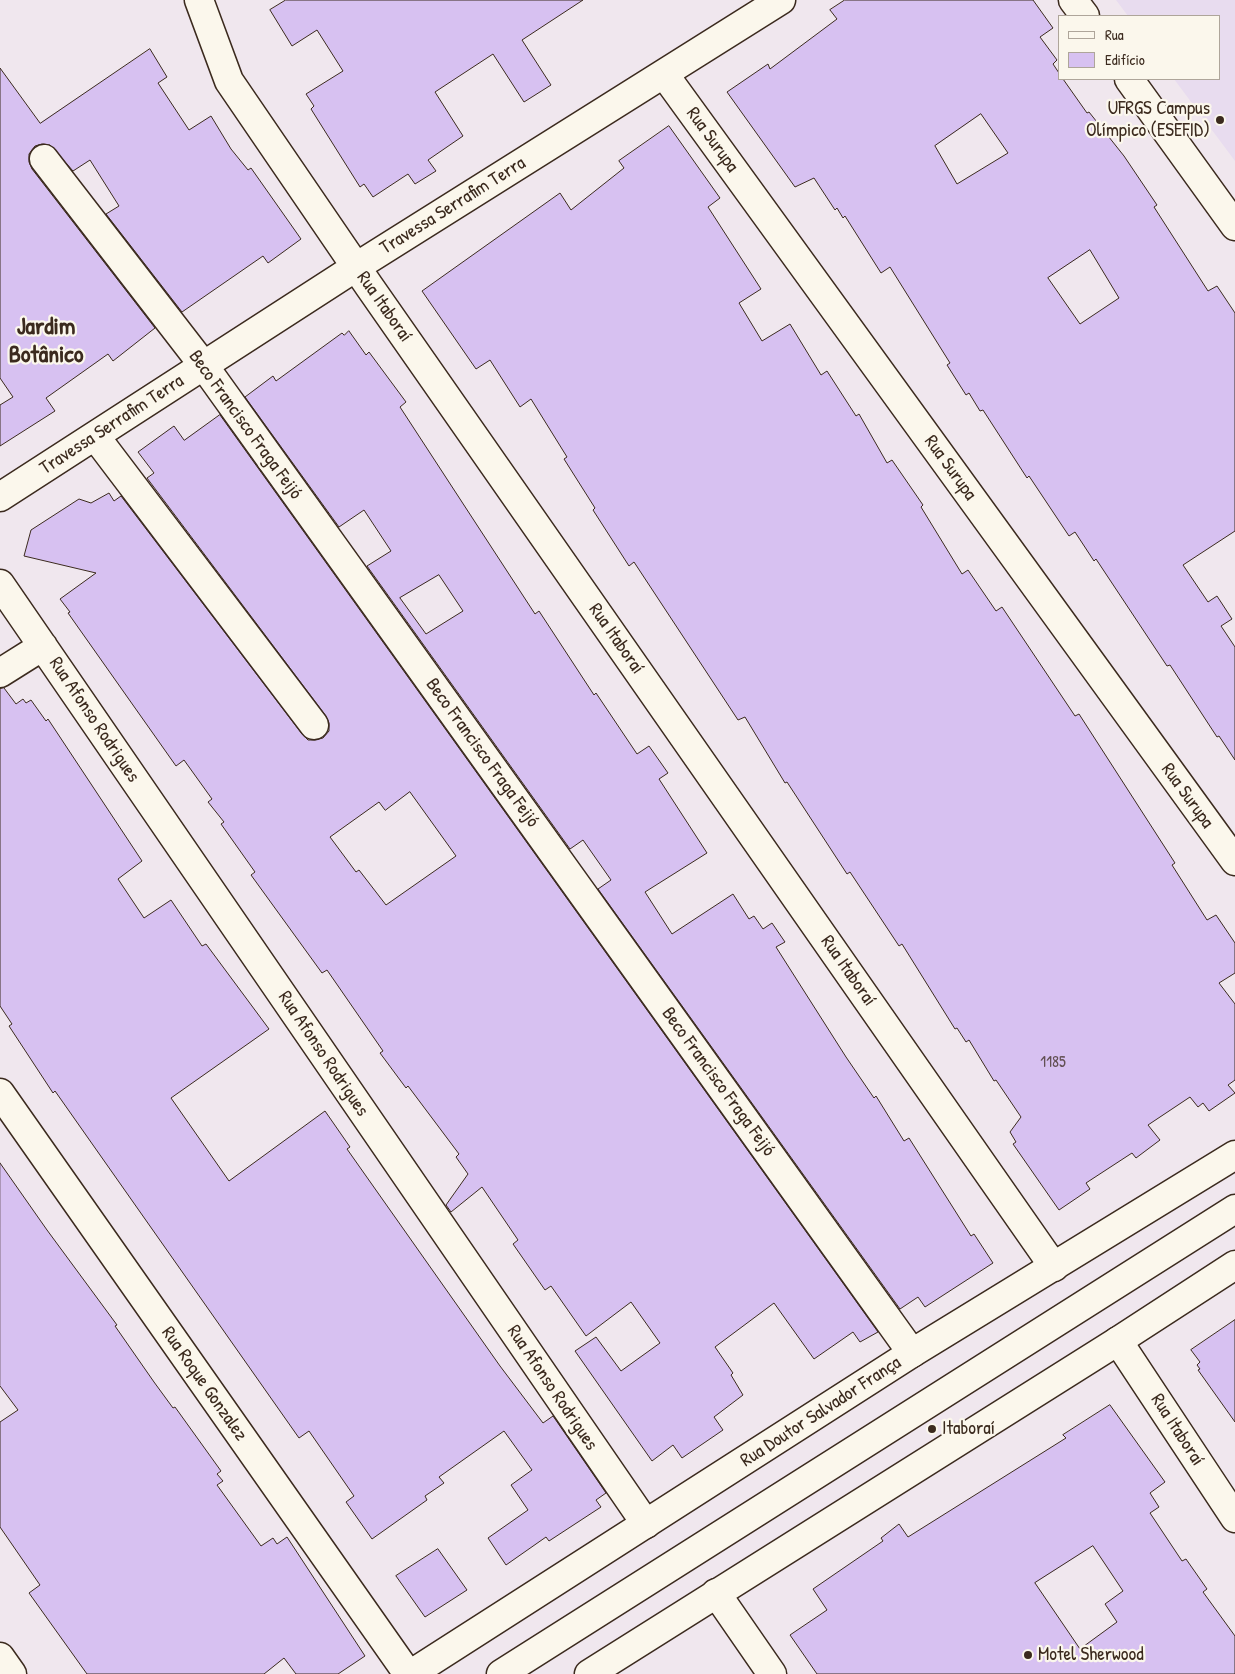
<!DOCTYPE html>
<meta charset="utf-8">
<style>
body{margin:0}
#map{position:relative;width:1235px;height:1674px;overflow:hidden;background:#f0e7ee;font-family:"Patrick Hand",sans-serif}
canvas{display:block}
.legend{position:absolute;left:1058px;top:15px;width:162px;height:65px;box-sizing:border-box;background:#fbf7ec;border:1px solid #aea59a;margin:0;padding:6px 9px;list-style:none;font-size:15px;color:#3b2a1e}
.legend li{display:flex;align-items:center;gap:10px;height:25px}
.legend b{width:25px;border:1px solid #aea59a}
</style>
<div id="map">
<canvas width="1235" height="1674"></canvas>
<ul class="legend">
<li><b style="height:6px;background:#fbf7ec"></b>Rua</li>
<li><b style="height:14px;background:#d7c1f1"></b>Edifício</li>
</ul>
</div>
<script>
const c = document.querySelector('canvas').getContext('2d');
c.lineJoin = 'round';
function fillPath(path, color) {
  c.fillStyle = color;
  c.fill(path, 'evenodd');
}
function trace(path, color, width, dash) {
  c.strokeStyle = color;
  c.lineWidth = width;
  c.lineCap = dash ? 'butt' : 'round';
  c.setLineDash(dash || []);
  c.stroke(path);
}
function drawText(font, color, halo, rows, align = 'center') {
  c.font = font + ' "Patrick Hand",sans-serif';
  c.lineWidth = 4.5;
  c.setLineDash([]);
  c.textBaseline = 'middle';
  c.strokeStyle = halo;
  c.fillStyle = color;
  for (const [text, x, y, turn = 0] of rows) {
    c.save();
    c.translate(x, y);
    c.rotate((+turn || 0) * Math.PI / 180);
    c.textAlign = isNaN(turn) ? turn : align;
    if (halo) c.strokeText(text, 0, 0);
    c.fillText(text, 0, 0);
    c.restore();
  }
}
fillPath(new Path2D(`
 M1116,0H1235V161L1174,79H1219V16H1128Z`), '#e8dcef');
const building = new Path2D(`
 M286,0H583L522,40L551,85L524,102L493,54L435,92L463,136L428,160L436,171L415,184L408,174L373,197L364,184L360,187L311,109L314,106L306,94L343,71L317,30L292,46L270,10Z
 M845,0H1033L1053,28L1040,37L1057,60L1053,64L1059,73V79H1063L1087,113L1089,112L1124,156L1157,205L1154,207L1208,291L1217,286L1235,313V531L1183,565L1208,602L1217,596L1232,619L1221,626L1235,647V760L1219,736L1217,737L1170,665L1167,666L1096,559L1094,561L1075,532L1069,536L1029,476L1027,478L983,410L980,411L969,393L966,395L947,365L950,363L890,267L881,273L845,216L843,218L837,208L835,210L814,178L795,187L727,92L768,64L770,69L837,19L830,10ZM981,114L1008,153L957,184L935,146ZM1090,250L1119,298L1080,324L1048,278Z
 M150,49L167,77L158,83L189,130L211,116L231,149L248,170L251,168L301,239L268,263L263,256L182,312L106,214L119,206L90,160L73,171L50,145L42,144L35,146L29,154V162L32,169L155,328L113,361L108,354L46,398L55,411L0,446V405L13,397L0,378V68L40,123Z
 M669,126L720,198L708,207L761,289L739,303L762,341L790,324L821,375L827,371L856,416L859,414L887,463L892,460L923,505L921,507L962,574L968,570L996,611L1002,607L1075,716L1079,714L1175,863L1172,865L1207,920L1216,915L1235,943V973L1219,983L1235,1004V1080L1228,1085L1235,1093L1209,1111L1203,1103L1198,1107L1190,1097L1148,1125L1160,1140L1136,1158L1132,1153L1086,1183L1090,1189L1059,1210L1013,1144L1016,1142L1010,1132L1021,1117L996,1080L994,1081L969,1040L966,1042L957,1028L955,1029L902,944L899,946L850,872L847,874L787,782L785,783L745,717L738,720L634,562L629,566L593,510L595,508L564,459L567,457L531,399L520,407L490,360L476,369L422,291L560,193L571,210L624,168L619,161Z
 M349,331L366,355L369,352L406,402L400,407L535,614L539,611L594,695L596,693L637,754L649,746L668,773L659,779L707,853L645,892L672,934L733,894L749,919L754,916L763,929L772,923L785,942L776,947L846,1057L874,1098L876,1096L904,1141L909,1138L971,1236L974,1234L993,1263L925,1307L918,1297L900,1309L598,889L611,880L583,840L570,849L367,566L391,551L364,510L339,527L245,397L273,376L276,381L342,333L344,335ZM439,575L463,611L426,634L400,598Z
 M220,415L878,1332L860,1342L853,1332L814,1359L774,1303L715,1347L733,1373L731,1375L743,1395L714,1417L723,1430L682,1458L673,1445L652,1461L575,1351L596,1337L621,1371L660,1343L631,1302L586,1336L551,1286L545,1290L513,1244L518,1240L482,1187L451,1212L446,1205L468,1174L456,1157L459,1154L408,1086L406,1088L380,1053L383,1051L327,970L322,973L251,875L255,872L221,824L224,822L208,802L212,799L184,760L176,766L68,613L70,612L60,599L96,573L24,556L31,530L79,499L91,503L109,493L114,501L121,496L302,734L308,740H315L323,738L329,731V723L326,716L147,478L154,473L138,452L174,426L184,440ZM410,792L456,856L386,905L359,870L356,872L330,837L379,802L385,810Z
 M4,688L16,704L23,699L26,703L31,700L46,721L48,719L142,861L118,879L144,918L171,900L202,946L206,944L269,1029L171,1098L229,1181L325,1111L350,1147L347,1149L500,1366L543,1423L553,1416L606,1493L596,1500L601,1507L549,1541L546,1537L506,1565L488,1538L528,1510L511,1485L532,1470L504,1431L439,1477L444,1483L425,1496L427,1500L372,1539L346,1502L354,1496L309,1431L299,1438L55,1091L53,1093L9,1026L12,1024L0,1006V689Z
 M0,1163L47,1230L117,1325L115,1326L154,1382L173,1408L175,1407L221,1471L217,1474L223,1481L217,1485L261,1546L273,1538L277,1544L287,1537L365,1656L338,1674H296L284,1658L264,1674H87L29,1593L40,1585L0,1527V1422L18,1410L0,1386Z
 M1235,1320V1422L1198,1370L1200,1369L1197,1365L1200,1362L1191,1350Z
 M1110,1405L1165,1482L1150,1493L1159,1507L1150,1513L1182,1561L1186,1559L1207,1589L1203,1592L1235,1636V1674H817L790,1635L827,1610L813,1589L883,1541L881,1538L899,1524L908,1537L1066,1438L1063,1435ZM1093,1546L1123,1591L1105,1604L1117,1622L1080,1649L1035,1583Z
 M438,1549L467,1590L425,1617L396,1576Z`);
fillPath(building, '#d7c1f1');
trace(building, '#3b2a1e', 1);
const minor = new Path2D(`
 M199,0L229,81L369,286L1054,1267
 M664,74L1235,861
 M44,159L204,366L912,1353
 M95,436L314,725
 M0,497L356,267L781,0
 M0,584L646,1524
 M0,673L43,646
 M0,1093L408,1674
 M1118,1341L1235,1518
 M716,1593L772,1674
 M0,1657L12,1674
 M501,1674L1235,1209`);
const major = new Path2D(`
 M1073,0L1085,16
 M1129,79L1235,226
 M411,1674L912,1353L1235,1155
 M589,1674L1118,1341L1235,1265`);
trace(minor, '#3b2a1e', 31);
trace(major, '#3b2a1e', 31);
trace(minor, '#fbf7ec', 28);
trace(major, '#fbf7ec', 28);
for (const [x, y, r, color] of [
 [1220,120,5,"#3b2a1e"],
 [932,1429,5,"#3b2a1e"],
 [1028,1655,5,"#3b2a1e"]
]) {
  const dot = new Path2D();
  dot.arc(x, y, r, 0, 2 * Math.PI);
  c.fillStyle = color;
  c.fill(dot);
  trace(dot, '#fbf7ec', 2);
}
drawText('16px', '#625053', null, [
 ["1185",1053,1063]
]);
drawText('19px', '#3b2a1e', '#fbf7ec', [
 ["UFRGS Campus",1210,109,"right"],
 ["Olímpico (ESEFID)",1210,131,"right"],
 ["Itaboraí",942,1429],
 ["Motel Sherwood",1038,1655]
], 'left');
drawText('19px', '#3b2a1e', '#fbf7ec', [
 ["Rua Surupa",712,140,54],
 ["Travessa Serrafim Terra",453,206,-32],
 ["Rua Itaboraí",384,307,55],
 ["Travessa Serrafim Terra",112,425,-33],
 ["Beco Francisco Fraga Feijó",245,425,54],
 ["Rua Surupa",950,468,54],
 ["Rua Itaboraí",616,639,55],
 ["Rua Afonso Rodrigues",94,720,56],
 ["Beco Francisco Fraga Feijó",482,753,54],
 ["Rua Surupa",1187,796,54],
 ["Rua Itaboraí",848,971,55],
 ["Rua Afonso Rodrigues",323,1054,56],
 ["Beco Francisco Fraga Feijó",718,1082,54],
 ["Rua Roque Gonzalez",204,1384,55],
 ["Rua Afonso Rodrigues",552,1388,56],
 ["Rua Doutor Salvador França",821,1412,-33],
 ["Rua Itaboraí",1177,1430,57]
]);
drawText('bold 24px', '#3b2a1e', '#fbf7ec', [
 ["Jardim",46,328],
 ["Botânico",46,356]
]);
</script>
